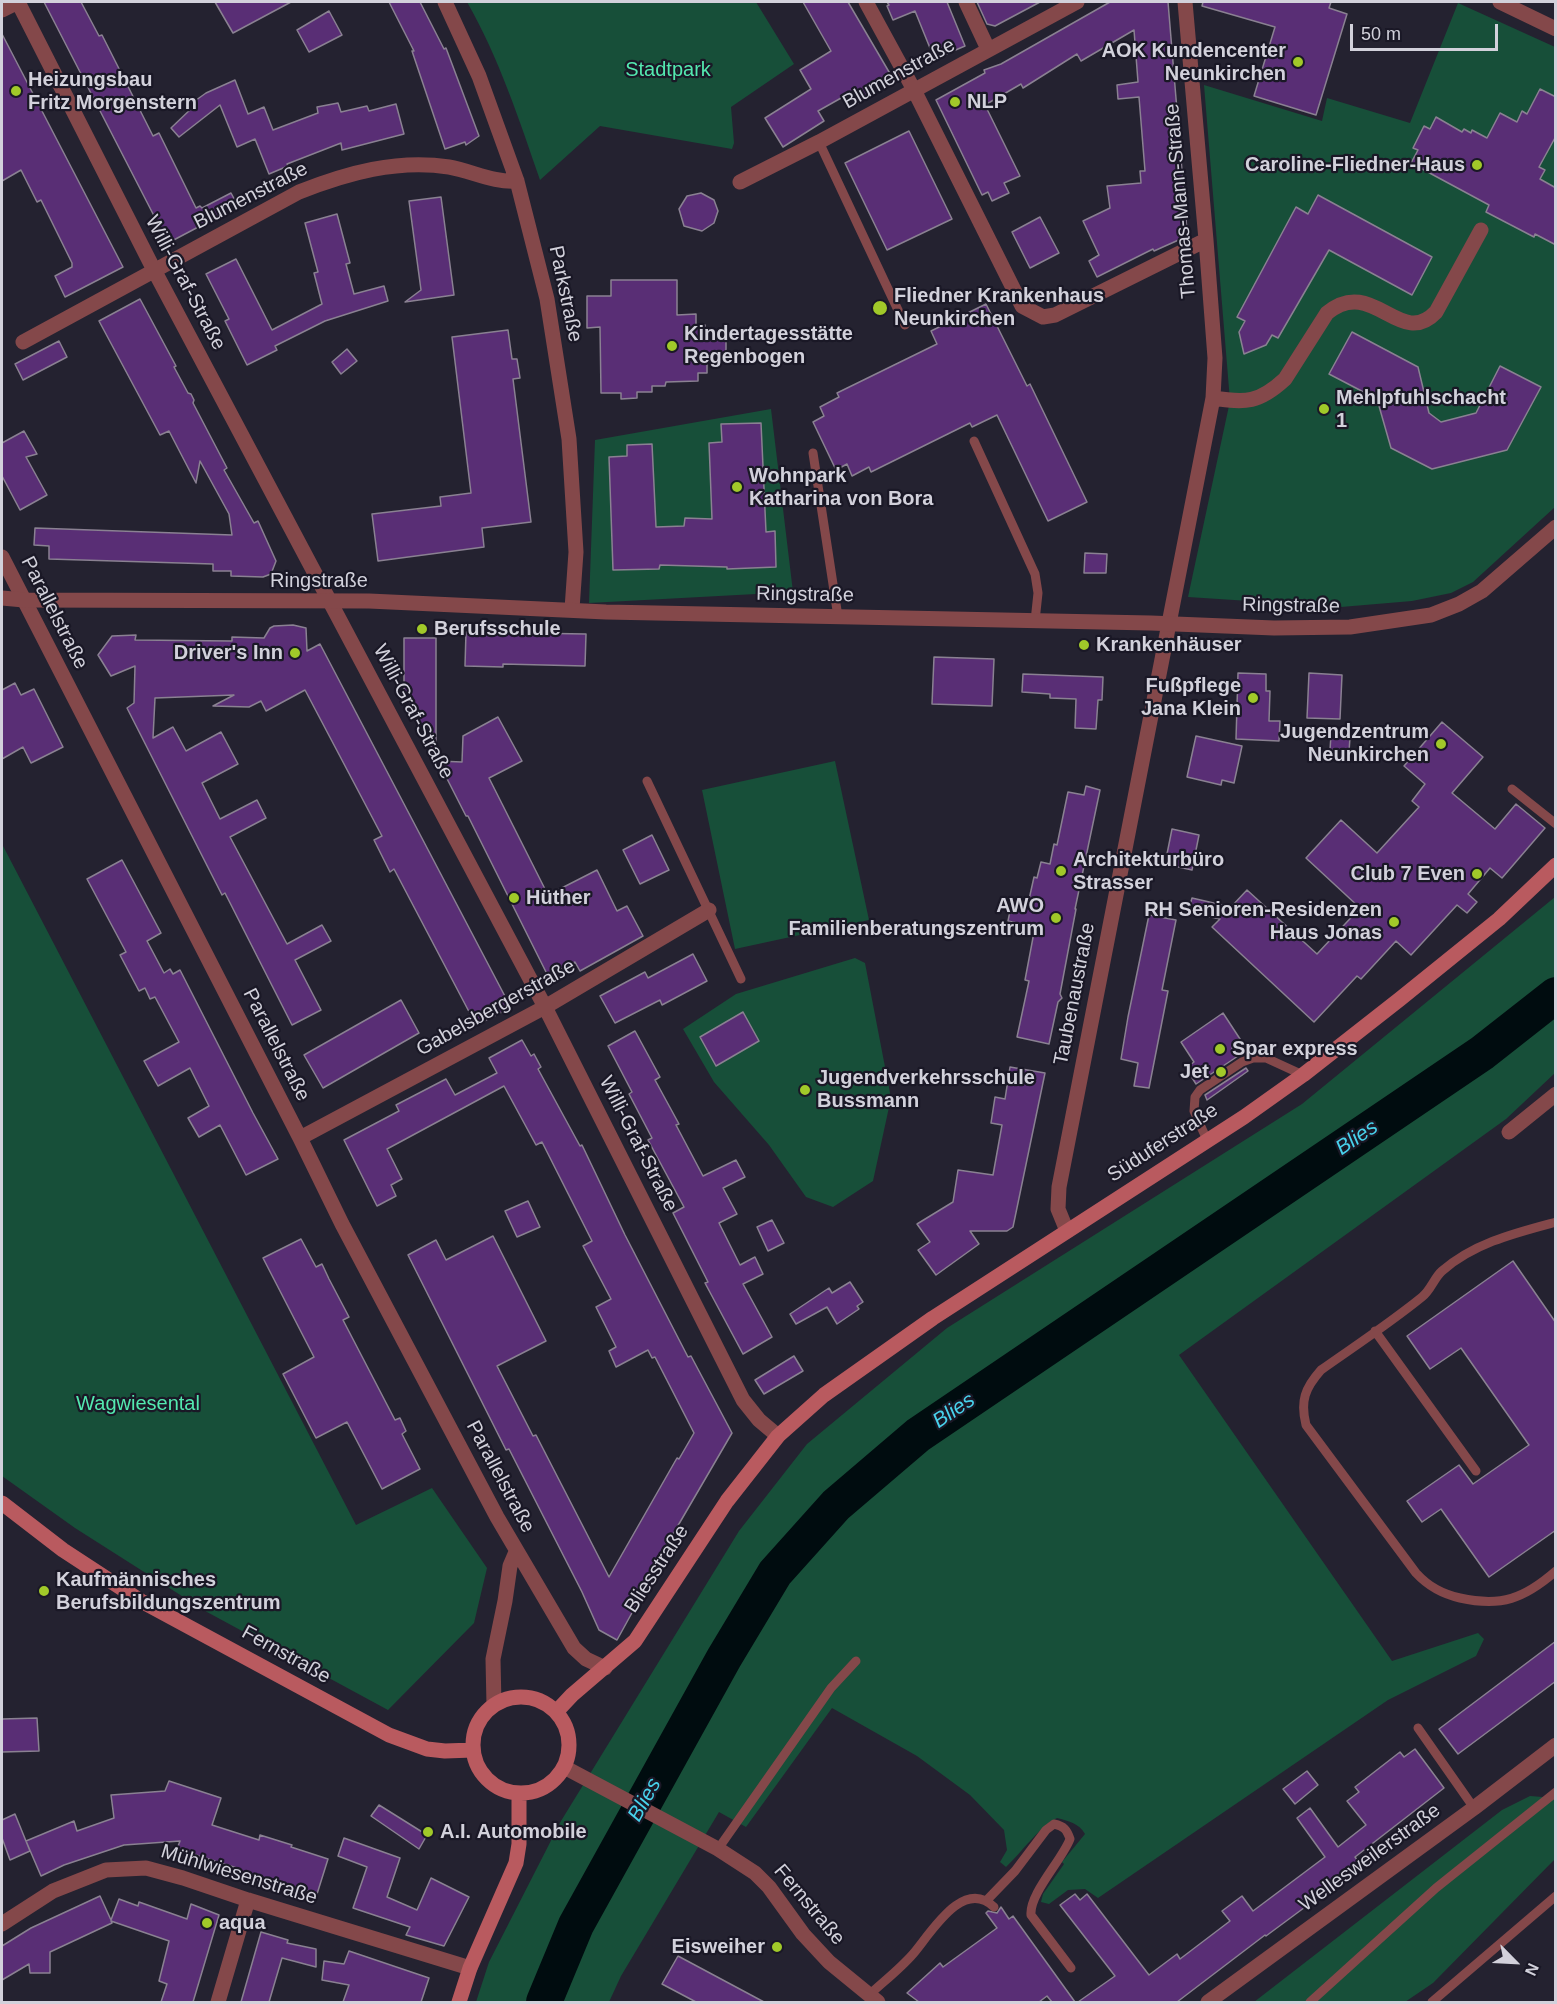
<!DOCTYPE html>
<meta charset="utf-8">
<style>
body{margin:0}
#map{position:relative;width:1557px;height:2004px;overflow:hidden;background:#242230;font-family:Helvetica,sans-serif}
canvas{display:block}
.frame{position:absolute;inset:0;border:3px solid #d2d1db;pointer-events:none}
.north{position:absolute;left:1485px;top:1932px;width:60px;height:60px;-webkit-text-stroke:4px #1a1826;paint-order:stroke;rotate:114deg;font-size:16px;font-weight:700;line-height:24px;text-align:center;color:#d2d1db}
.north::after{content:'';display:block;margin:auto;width:21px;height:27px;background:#d2d1db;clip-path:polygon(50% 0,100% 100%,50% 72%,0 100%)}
.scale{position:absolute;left:1350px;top:24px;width:148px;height:27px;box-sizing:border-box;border:3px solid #d2d1db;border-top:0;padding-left:8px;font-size:18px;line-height:21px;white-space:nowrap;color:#d2d1db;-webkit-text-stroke:4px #1a1826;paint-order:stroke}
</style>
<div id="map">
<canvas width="1557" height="2004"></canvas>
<div class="frame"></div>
<div class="north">N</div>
<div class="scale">50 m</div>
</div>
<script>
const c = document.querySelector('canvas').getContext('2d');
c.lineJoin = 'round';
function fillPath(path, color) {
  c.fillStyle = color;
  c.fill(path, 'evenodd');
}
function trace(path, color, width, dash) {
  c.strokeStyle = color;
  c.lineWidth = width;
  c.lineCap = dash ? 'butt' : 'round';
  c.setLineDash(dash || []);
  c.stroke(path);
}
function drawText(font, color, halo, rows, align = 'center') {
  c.font = font + ' Helvetica,sans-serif';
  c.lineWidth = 4.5;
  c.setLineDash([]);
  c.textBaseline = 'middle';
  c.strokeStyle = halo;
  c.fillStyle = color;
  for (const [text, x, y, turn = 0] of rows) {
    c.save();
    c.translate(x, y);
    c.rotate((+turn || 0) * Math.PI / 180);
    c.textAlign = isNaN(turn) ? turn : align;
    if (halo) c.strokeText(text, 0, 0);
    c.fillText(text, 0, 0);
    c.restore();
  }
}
fillPath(new Path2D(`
 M467,2H756L794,64L731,107L734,143L732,149L600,126L540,180C519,119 499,58 467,2Z
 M1458,3L1555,47V507L1473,582L1451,593L1412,601L1341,607L1188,597L1230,401L1204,85L1322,121L1327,98L1410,123Z
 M771,409L793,592L589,603L595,440Z
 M835,761L869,920L735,949L702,790Z
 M2,844L356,1525L432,1488L487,1568L474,1623L388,1710L207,1612L75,1528L2,1476Z
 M1555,897V1073L1506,1119L1179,1355L1392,1661L1478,1633L1484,1639L1476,1656L1388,1700L1098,1898L1085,1889L1068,1890L1049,1904L1041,1902L1043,1894L1064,1864L1062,1862L1085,1834C1079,1823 1068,1821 1057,1818C1038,1828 1022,1852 1006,1867L1000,1862L1007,1850L1004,1830L970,1795L917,1756L832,1708L746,1827L719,1812L621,1976L609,2002H476L489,1962L561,1821L739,1531L807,1444L947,1328L1302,1104Z
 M855,958L865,963L891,1098L873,1181L833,1207L806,1197L769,1145L714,1082L683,1029L736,994Z
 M1530,1796L1555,1798V1859L1433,1983L1405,2002H1254L1502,1810Z`), '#174f39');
trace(new Path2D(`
 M544,2002L576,1925L724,1658L775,1573L836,1505L918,1435L1482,1053L1556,995`), '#000c0f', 36);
const building = new Path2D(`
 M44,2H81L99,36L102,35L153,136L159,133L196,208L200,206L202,208L231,193L238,206L168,243Z
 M215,2H291L233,33Z
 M389,2H420L444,49L446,48L479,136L466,145L465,142L445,149L412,51H414Z
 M803,2H848L892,77L890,84L856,104L850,93L818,111L824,121L783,147L765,118L811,89L800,70L831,51Z
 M887,2H947L965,46L939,57L936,51L932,53L915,11L893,20L887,6L889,5Z
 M977,2H1040L995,26L987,24Z
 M1110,2H1168L1187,231L1183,238L1154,251L1153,249L1097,277L1089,261L1099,255L1083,221L1110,208L1107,186L1141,183L1140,171H1145L1139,97L1118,99L1117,85L1138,82L1134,30L1081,61L1077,54L1023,88L1021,84L985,105L1020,176L1004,183L1009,193L992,201L988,192L982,195L936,100L985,73L984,70L1001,64Z
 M1203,2H1331L1329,8L1347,14L1316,115L1254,96L1275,27L1202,6Z
 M329,11L342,35L309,52L297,30Z
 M2,34L123,267L65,297L55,276L72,267V263L41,200L37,202L21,170L2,181Z
 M235,80L248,114L264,107L273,130L318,113L317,107L338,103L341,112L367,106L369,111L396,104L404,134L342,150L341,143L287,164L288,166L269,174L255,139L237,147L220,105L179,137L171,128L194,106L192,103L206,93Z
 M1540,89L1556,97V136L1539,167L1545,170L1540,179L1556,188V245L1535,234L1534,237L1486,212L1489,205L1411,163L1418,150L1413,148L1424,126L1430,129L1436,117L1462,132L1464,129L1471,133L1472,130L1487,138L1500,113L1517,122L1522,111L1527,114Z
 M909,131L952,219L887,250L845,163Z
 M701,193L714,200L718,211L714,223L702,231L684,226L679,209L687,196Z
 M1318,195L1432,257L1412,295L1329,250L1278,338L1272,335L1266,345L1244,354L1239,332L1245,321L1237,317L1296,207L1308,214Z
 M441,197L454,295L405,302L421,290L409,201Z
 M337,214L350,263L346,264L354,294L384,286L388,301L325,321L275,346L277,350L247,365L225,321L229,319L206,274L236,259L272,330L322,304L314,273L318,272L305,223Z
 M1040,217L1059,253L1030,268L1012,232Z
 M611,280H677V315L696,314V325H705V335L726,334V360H707V373H698V381L666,382L665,386H652V392H637V398L621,399V393H601L600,327L587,328V296H611Z
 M140,299L176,366L174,367L188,393L191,394L194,400L193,403L227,468L224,470L254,523L258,521L276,561L271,574L263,577L231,576V571H213V564L49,559V546L34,545L35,528L232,535L229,514L200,461L196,483L169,431L160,435L99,321Z
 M986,304L1027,386L1030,384L1087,502L1048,521L997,415L972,427L970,423L871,472L869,467L852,476L847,464L836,470L813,422L824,416L820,407L839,397L837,393L937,344L931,331Z
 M508,330L512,359H517L520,378L513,379L531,522L482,528L484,547L378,561L372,514L441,506L440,497L471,493L452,337Z
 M1352,332L1418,367L1429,413L1441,422L1476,413L1500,366L1541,387L1507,450L1432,469L1391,448L1377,399L1329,374Z
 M59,341L67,357L23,380L15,364Z
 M347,349L357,361L341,374L332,362Z
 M761,423L766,532L775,531L776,567L727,569V567L660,565L659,569L613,570L609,457L627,456V445L652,444L656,527L684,526L685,518L712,519L709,443L722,442L721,424Z
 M24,431L37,454L26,457L47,495L20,510L2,476V443Z
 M1085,553L1107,554L1106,573H1084Z
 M293,625L306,628L307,651L320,644L508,1002L504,1011L476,1025L394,869L390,872L374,840L382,836L305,690L266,711L261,701L249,707L213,706L234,695L155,698L153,738L173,727L186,751L221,732L238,764L202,783L220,819L257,800L266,818L230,837L287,944L322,925L331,941L295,960L321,1010L292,1025L225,893L222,895L127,708L134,703L135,666L111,676L98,655L112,636L136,635L135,640L232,641V637L264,638L270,628L274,626Z
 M466,632L586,634L585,666L503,664V667L465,666Z
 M404,638H436V757L404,690Z
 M934,657L994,659L992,706L932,704Z
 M1238,673L1266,674V691H1270L1269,721H1280L1279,741L1236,739Z
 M1309,673L1342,675L1340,719L1307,718Z
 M1023,674L1103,677L1102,700H1098L1096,729L1075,728L1076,699L1050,698V694L1022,692Z
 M15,683L21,695L34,689L63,747L31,763L23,747L2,759V690Z
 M498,717L522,761L489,778L548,895L597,870L617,911L627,906L643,936L580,971L575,962L548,976L468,816H466L438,761L462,762L463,736Z
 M1442,722L1483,757L1452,793L1495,829L1516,804L1545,828L1502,878L1490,868L1468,894L1477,902L1467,913L1457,905L1411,955L1396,941L1361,979L1357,976L1314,1022L1212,927L1220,919L1188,912L1192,898L1231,907L1247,890L1317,954L1360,908L1306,858L1341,820L1377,853L1419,807L1412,801L1425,784L1404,766Z
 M1331,735L1350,737L1349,752L1330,750Z
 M1196,736L1242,746L1234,783L1222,780L1221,785L1187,777Z
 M1086,786L1100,790L1075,909H1076L1060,994L1062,998L1058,1002L1049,1044L1017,1037L1029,981L1025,980L1035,927L1008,921L1012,901L1028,904L1034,877L1037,878L1041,862L1050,864L1054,844L1057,845L1068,792L1084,795Z
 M1172,829L1199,835L1192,870L1165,864Z
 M652,835L669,870L640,884L623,850Z
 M122,860L161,933L147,941L164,973L170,969L173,974L180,970L253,1113L278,1159L246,1175L220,1125L199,1137L188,1118L209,1106L190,1068L158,1086L144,1061L179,1042L155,997L150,999L145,988L139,991L120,955L126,952L87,879Z
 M1149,915L1176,920L1162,990L1168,991L1149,1088L1134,1086L1138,1063L1121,1059L1128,1017Z
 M693,954L707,981L662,1005L660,1000L615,1023L600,996L645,972L648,978Z
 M401,1000L419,1033L323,1088L304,1055Z
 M743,1012L759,1041L716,1066L700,1037Z
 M1223,1013L1242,1042L1232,1048L1238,1056L1196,1084L1186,1068L1194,1062L1181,1042Z
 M635,1031L660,1077L655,1080L679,1124L676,1125L703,1176L736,1160L745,1177L723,1188L737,1214L719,1223L740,1265L755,1257L763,1274L743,1284L772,1337L743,1354L705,1283L708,1282L673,1213L684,1207L648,1140L652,1138L629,1094L632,1092L608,1046Z
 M522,1040L531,1056L534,1054L541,1067L538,1069L580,1146L582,1145L625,1235L688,1357L691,1356L732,1433L641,1589L644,1591L617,1640L599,1630L582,1592L509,1449L506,1450L408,1255L436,1240L446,1260L493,1236L546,1341L497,1366L533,1436L536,1435L609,1577L677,1458L679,1459L694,1433L655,1357L652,1358L648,1350L616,1367L609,1351L616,1347L596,1307L611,1299L583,1246L592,1241L542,1142L536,1145L504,1086L387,1149L402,1179L391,1185L396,1196L377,1206L344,1140L399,1111L396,1105L446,1079L455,1095L497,1073L489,1058Z
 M1010,1067L1045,1073L1013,1227L1007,1231H970L979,1244L936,1275L918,1250L930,1242L917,1224L953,1202L958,1170L993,1175L1002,1125L991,1123L995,1097L1005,1099Z
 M1246,1068L1248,1071L1207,1100L1205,1095Z
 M528,1201L540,1227L517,1237L505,1211Z
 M772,1220L784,1243L768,1251L757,1227Z
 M301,1239L316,1267L322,1264L329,1279L349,1317L343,1320L395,1420L400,1418L406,1431L402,1434L420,1469L382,1489L347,1422L316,1438L283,1374L314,1357L263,1258Z
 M1513,1261L1556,1323V1530L1489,1577L1441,1509L1422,1522L1407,1501L1459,1465L1473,1484L1529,1445L1461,1348L1430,1369L1407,1336Z
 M850,1282L863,1302L857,1306L859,1309L837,1324L827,1307L796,1324L790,1314L829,1288L832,1293Z
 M794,1356L803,1371L764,1394L755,1380Z
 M1556,1641V1681L1458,1754L1439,1729Z
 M37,1718L39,1751L2,1752V1719Z
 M1415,1749L1444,1788L1355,1857L1361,1865L1320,1896L1266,1936L1265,1935L1177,2002H1078L1115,1976L1060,1905L1075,1894L1080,1900L1087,1894L1149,1975L1177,1954L1180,1959L1230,1921L1222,1911L1242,1896L1253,1911L1325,1857L1297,1818L1310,1808L1338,1847L1366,1825L1347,1801L1359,1792L1355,1787L1400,1752L1404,1757Z
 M1307,1771L1318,1785L1295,1804L1283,1789Z
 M169,1781L221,1798L212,1825L259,1840L260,1835L292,1845L291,1847L328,1859L317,1894L272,1880L271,1884L239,1874L240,1869L177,1849L180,1841L124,1845L64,1865L41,1876L26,1841L74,1821L77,1831L114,1818L111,1795L165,1791Z
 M379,1805L427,1835L419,1849L371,1816Z
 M15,1814L30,1851L10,1860L2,1838V1820Z
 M344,1838L400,1858L387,1897L417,1910L431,1878L469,1897L444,1946L406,1935L410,1927L353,1908L367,1867L338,1856Z
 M100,1896L111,1920L119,1899L138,1906L139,1902L187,1919L191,1904L219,1915L193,2002H161L167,1984L159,1981L169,1941L111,1921L112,1923L50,1952V1973H30L29,1964L2,1980V1946L31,1928Z
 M1001,1907L1009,1919L1013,1916L1075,2002H1052L1047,1996L1039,2002H919L907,1993L940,1963L943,1967L997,1928L986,1913L988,1911L997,1913Z
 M261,1932L288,1940L287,1943L316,1949V1967L282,1958L269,2002H241Z
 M349,1951L429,1978L421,2002H343L349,1985L322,1980L324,1961L344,1964Z
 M678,1956L764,2002H696L662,1984Z`);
fillPath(building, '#592e75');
trace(building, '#8a8192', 1.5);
trace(new Path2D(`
 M819,142L905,325
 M974,441L1035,574L1038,593L1035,621
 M813,453L838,617
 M647,781L741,979
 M1512,789L1556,824
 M1207,1140L1194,1111L1195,1097L1200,1090L1242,1062L1253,1058H1266L1303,1075
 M1556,1222C1515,1233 1474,1243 1442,1271C1434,1278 1431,1290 1422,1297C1390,1323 1355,1346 1321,1370C1305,1388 1300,1401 1306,1425L1416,1573C1429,1587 1442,1594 1460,1598C1501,1607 1524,1599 1556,1571
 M1375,1331L1476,1471
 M1418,1728L1474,1808
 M718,1849L831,1688L856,1661
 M987,1900L1015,1871L1046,1830L1054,1824C1064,1826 1067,1830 1070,1839C1062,1860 1029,1894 1031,1915L1071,1968
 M868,1996C883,1982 900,1969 913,1954C931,1933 963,1877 994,1907
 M1310,2002L1436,1888L1556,1792
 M1432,2002L1556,1896`), '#84484a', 9);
trace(new Path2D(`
 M18,2L154,270L545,1007L743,1400L759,1420L778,1436
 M445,2L479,76L517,181L547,299L569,439L576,552L572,609
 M866,2L914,90L1022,306L1043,317L1055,315L1206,240
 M966,2L988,49
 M1500,2L1556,29
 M2,10L18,2
 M740,182L819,142L1077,2
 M23,342L299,192C347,173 397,159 449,167C472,171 494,183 517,181
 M1213,398C1246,403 1259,403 1285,379L1327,313C1373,275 1400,350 1436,312L1481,230
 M2,557L300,1138L342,1224L497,1517L574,1648L586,1659L605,1668
 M1509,1132L1556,1094
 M300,1138L545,1007L709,910
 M1067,1231L1058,1209L1059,1187L1213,398L1215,358L1206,240L1185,2
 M494,1705L493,1659L505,1601L510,1566L516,1552
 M2,1924L53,1891L106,1870L146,1868L183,1878L248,1900L470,1968
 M218,2002L248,1900`), '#84484a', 15);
trace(new Path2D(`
 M2,598L24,600L369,601L606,612L1151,623L1274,628L1350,627L1431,615L1459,604L1482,591L1556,527
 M564,1767L718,1849L755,1873L769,1887L803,1934L829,1962L878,2002
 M1208,2002L1474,1808L1556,1745`), '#84484a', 15);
trace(new Path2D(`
 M2,1503L63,1550L141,1601L389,1735L427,1749L445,1751L473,1750
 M473 1745a48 48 0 1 1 96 0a48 48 0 1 1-96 0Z
 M557,1711L572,1695L635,1641L727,1501L778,1436L824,1395L933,1318L1244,1117L1303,1075L1400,999L1499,919L1556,865
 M459,2002L470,1968L516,1863L519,1844V1793`), '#b95a5f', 15);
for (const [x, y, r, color] of [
 [1298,62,6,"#a1c929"],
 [16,91,6,"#a1c929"],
 [955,102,6,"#a1c929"],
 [1477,165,6,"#a1c929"],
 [880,308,8,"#a1c929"],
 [672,346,6,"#a1c929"],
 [1324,409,6,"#a1c929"],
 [737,487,6,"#a1c929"],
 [422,629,6,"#a1c929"],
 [1084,645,6,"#a1c929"],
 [295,653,6,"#a1c929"],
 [1253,698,6,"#a1c929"],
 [1441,744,6,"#a1c929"],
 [1061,871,6,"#a1c929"],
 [1477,874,6,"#a1c929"],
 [514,898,6,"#a1c929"],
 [1056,918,6,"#a1c929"],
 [1394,922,6,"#a1c929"],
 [1220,1049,6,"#a1c929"],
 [1221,1072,6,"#a1c929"],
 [805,1090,6,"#a1c929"],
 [44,1591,6,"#a1c929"],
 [428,1832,6,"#a1c929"],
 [207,1923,6,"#a1c929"],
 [777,1947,6,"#a1c929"]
]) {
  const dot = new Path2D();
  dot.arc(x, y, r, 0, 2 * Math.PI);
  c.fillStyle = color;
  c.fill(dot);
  trace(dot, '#1a1826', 2);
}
drawText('bold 20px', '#d2d1db', '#1a1826', [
 ["AOK Kundencenter",1286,51,"right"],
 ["Neunkirchen",1286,74,"right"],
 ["Heizungsbau",28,80],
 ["Fritz Morgenstern",28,103],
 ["NLP",967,102],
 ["Caroline-Fliedner-Haus",1465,165,"right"],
 ["Fliedner Krankenhaus",894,296],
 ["Neunkirchen",894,319],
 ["Kindertagesstätte",684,334],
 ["Regenbogen",684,357],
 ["Mehlpfuhlschacht",1336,398],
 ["1",1336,421],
 ["Wohnpark",749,476],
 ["Katharina von Bora",749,499],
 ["Berufsschule",434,629],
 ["Krankenhäuser",1096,645],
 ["Driver's Inn",283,653,"right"],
 ["Fußpflege",1241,686,"right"],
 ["Jana Klein",1241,709,"right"],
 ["Jugendzentrum",1429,732,"right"],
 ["Neunkirchen",1429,755,"right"],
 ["Architekturbüro",1073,860],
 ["Strasser",1073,883],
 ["Club 7 Even",1465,874,"right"],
 ["Hüther",526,898],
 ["AWO",1044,906,"right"],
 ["Familienberatungszentrum",1044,929,"right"],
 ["RH Senioren-Residenzen",1382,910,"right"],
 ["Haus Jonas",1382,933,"right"],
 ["Spar express",1232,1049],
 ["Jet",1209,1072,"right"],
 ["Jugendverkehrsschule",817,1078],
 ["Bussmann",817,1101],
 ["Kaufmännisches",56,1580],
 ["Berufsbildungszentrum",56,1603],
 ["A.I. Automobile",440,1832],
 ["aqua",219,1923],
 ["Eisweiher",765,1947,"right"]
], 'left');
drawText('20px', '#53e8af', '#1a1826', [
 ["Stadtpark",668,70],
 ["Wagwiesental",138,1404]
]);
drawText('20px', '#d2d1db', '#1a1826', [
 ["Blumenstraße",899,74,-29],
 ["Blumenstraße",251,196,-27],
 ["Thomas-Mann-Straße",1181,201,-95],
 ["Willi-Graf-Straße",185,283,62],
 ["Parkstraße",565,294,78],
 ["Ringstraße",319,581],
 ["Ringstraße",805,595,1],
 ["Ringstraße",1291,606,1],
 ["Parallelstraße",54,613,63],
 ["Willi-Graf-Straße",413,712,62],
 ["Taubenaustraße",1075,994,-79],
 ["Gabelsbergerstraße",496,1008,-29],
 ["Parallelstraße",276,1045,63],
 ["Süduferstraße",1163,1143,-33],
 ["Willi-Graf-Straße",638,1144,63],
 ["Parallelstraße",500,1477,62],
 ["Bliesstraße",657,1569,-57],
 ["Fernstraße",286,1655,29],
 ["Wellesweilerstraße",1370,1858,-36],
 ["Mühlwiesenstraße",239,1875,17],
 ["Fernstraße",809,1905,50]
]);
drawText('italic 21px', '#48d2ec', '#1a1826', [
 ["Blies",1357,1138,-34],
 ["Blies",954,1411,-34],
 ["Blies",645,1800,-61]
]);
</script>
